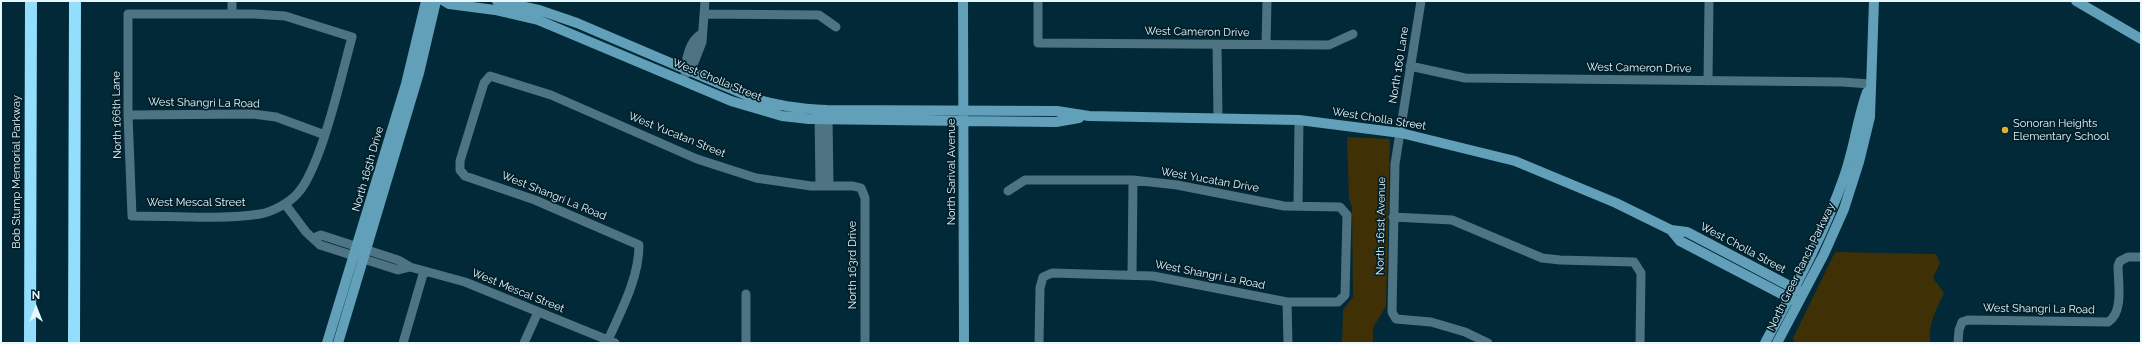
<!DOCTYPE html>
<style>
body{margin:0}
#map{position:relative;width:2142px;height:344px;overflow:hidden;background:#012937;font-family:Raleway,sans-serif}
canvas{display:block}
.frame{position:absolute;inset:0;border:2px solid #e6f7fe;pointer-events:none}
.north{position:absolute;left:16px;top:288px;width:40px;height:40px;-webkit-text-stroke:3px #021f29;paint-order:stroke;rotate:0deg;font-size:11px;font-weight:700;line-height:16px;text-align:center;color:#e6f7fe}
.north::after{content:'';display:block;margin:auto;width:14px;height:18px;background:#e6f7fe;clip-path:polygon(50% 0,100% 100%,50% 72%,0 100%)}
</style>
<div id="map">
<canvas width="2142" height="344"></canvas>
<div class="frame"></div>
<div class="north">N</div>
</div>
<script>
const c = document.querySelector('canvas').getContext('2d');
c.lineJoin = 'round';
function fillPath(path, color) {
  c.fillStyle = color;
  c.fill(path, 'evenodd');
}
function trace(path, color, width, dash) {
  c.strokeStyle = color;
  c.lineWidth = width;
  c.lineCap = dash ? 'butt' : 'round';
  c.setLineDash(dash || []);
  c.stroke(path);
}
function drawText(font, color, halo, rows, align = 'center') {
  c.font = font + ' Raleway,sans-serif';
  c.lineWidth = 3.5;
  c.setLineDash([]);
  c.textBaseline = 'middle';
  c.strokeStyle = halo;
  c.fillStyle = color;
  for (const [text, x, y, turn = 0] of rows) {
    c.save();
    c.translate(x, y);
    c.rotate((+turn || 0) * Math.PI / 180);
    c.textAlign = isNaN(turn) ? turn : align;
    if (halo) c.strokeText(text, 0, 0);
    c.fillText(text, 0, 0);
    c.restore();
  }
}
fillPath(new Path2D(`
 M1347,137L1390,139L1386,306L1373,328V343H1342L1343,310L1353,297L1352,207L1349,199Z
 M1835,252L1936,254L1940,263L1933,278L1944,293C1936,310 1928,324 1930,343H1794L1793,338Z`), '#403006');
trace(new Path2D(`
 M232,1V14
 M1038,1V43L1329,45L1353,34
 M1421,1L1395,164L1392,312L1396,319L1431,322L1465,332L1488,343
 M128,14H254L285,16L352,37C342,73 321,169 297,194C289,203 272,212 260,214C223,220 171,216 132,216L128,115Z
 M705,14L819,15L836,27
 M1217,45L1218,118
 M1266,45L1267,1
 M1410,66L1465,78L1842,82L1870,84
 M687,71C684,59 691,40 701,34
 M685,75L693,65L702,42L705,1
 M1708,81L1709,1
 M819,113L820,186
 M828,114L829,186
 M128,115L253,114L276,117L325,135
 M1008,191L1025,180H1133L1177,185L1284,206L1340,207L1347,215L1345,295L1338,302H1287L1153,276L1052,273L1043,277L1040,288L1039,343
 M285,204L306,232L320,245L398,270L410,267
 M1298,206L1299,120
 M1393,217L1452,220L1542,258L1560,260L1634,262L1641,273L1640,343
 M314,238L321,235L398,260L410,267L465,282L615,343
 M1132,275L1133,180
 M746,294V343
 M1287,302L1288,343
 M608,340C621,311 639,278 639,245L535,200L465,176L460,170V161L484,83L490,76L551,95L697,159L756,178L811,186H853L861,188L865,198V343
 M403,343L424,271
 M524,343L538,312
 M1958,343L1959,330L1962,322L1968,320L2108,322C2124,313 2118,282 2118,266L2120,261L2128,257H2141`), '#4e7382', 9);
trace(new Path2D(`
 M444,1L449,4L495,10L538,20L731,101L782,116L809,119L964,121L1056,122L1079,118
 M497,1L539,10L577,23L753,98C777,106 802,109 827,110L1057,111L1089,116L1299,120L1401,133L1515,161L1616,203L1671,230L1687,232L1803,293
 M963,1L964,343
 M2076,1L2141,39
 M1671,230L1680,241L1795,301
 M327,343L406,84L426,1
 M338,343L419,73L436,1
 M1765,343C1794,289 1824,235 1844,177C1854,149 1857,120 1867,92
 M1777,343L1824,254L1844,209L1859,162L1870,117L1874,1`), '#629fb8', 10);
trace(new Path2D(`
 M30,343L31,1
 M74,343L75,1`), '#93defd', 12);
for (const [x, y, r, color] of [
 [2005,130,4,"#e1af34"]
]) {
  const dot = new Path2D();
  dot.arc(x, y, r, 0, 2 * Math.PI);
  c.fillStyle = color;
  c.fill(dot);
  trace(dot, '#021f29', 1.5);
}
drawText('11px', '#e6f7fe', '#021f29', [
 ["West Cameron Drive",1197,32,1],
 ["North 160 Lane",1399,65,-81],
 ["West Cameron Drive",1639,68,1],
 ["West Cholla Street",717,80,22],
 ["West Shangri La Road",204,103,1],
 ["North 166th Lane",117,115,-91],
 ["West Cholla Street",1379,119,9],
 ["West Yucatan Street",677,135,22],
 ["North 165th Drive",368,169,-74],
 ["Bob Stump Memorial Parkway",17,172,-90],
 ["North Sarival Avenue",952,172,-90],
 ["West Yucatan Drive",1210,180,10],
 ["West Shangri La Road",554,196,22],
 ["West Mescal Street",196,203],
 ["North 161st Avenue",1381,226,-89],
 ["West Cholla Street",1743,248,28],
 ["North 163rd Drive",853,265,-90],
 ["North Greer Ranch Parkway",1801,267,-64],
 ["West Shangri La Road",1210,275,11],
 ["West Mescal Street",518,291,22],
 ["West Shangri La Road",2039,309,1]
]);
drawText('11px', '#e6f7fe', '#021f29', [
 ["Sonoran Heights",2013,124],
 ["Elementary School",2013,137]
], 'left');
</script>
